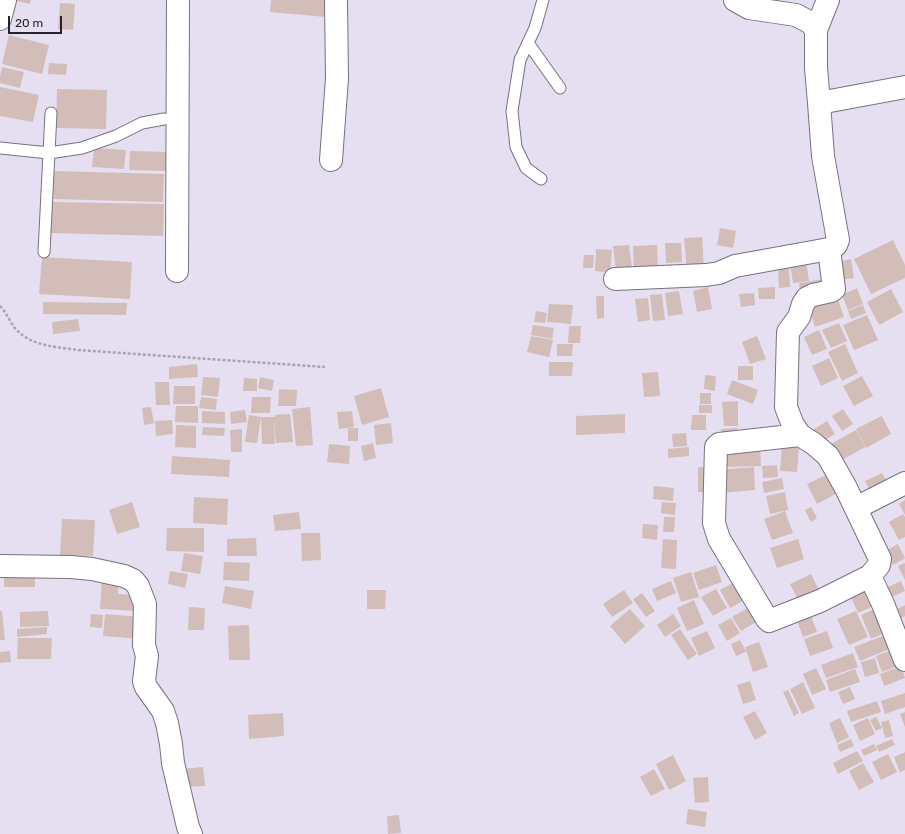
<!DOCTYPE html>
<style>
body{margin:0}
#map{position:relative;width:905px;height:834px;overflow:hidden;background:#e6dff1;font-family:Rubik,sans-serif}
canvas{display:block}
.scale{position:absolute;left:8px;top:16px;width:54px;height:18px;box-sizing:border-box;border:2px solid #252329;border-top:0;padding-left:5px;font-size:12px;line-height:14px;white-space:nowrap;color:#252329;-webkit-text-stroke:3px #e6dff1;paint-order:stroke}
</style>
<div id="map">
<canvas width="905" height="834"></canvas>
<div class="scale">20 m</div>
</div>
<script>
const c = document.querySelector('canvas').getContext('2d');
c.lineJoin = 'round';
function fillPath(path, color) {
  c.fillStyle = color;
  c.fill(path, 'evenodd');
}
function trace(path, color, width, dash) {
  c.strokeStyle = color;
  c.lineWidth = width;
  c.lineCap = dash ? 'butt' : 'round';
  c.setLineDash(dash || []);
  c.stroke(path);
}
fillPath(new Path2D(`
 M13,0H31L30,4Z
 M271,0H327L326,17L270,12Z
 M60,3L75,4L73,30L58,29Z
 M9,35L49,45L42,74L2,64Z
 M49,63L67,64L66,75L48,74Z
 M2,67L24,72L20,88L0,83V76Z
 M0,87L39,95L33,122L0,116Z
 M57,89L107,90L106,129L56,128Z
 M94,148L126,150L124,169L92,167Z
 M130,151L167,152V171L129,170Z
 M53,171L164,174L163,202L53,199Z
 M51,202L164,204L163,236L50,233Z
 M720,228L736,231L733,248L717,245Z
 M702,237L704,270L687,271L684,238Z
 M893,240L905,265V278L871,294L854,259Z
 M665,243H681L682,262L666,263Z
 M629,245L632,269L616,271L613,246Z
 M657,245L658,269L634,271L633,246Z
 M596,249L612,250L610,273L595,271Z
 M584,255H594L593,268H583Z
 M42,257L132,262L130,299L39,294Z
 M851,259L854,278L835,281L832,263Z
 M806,260L809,281L793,283L790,263Z
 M789,267L790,287L779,288L778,268Z
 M825,279L827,291L801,295L799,283Z
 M708,287L712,309L697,312L693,291Z
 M775,287V299H759L758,288Z
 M857,288L863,304L848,310L842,295Z
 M891,289L903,312L879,325L867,302Z
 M679,291L683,314L668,316L665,293Z
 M754,293L755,305L741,307L739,294Z
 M836,293L844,317L815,327L807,302Z
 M662,294L665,320L653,321L650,295Z
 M596,296H604V318L597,319Z
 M648,298L650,320L638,322L635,299Z
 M43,302L127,303L126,315L43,314Z
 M549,304L573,305L571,324L547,322Z
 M863,305L866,313L851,319L848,311Z
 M536,311L547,313L545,323L534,322Z
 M867,315L878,340L854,350L843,325Z
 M78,319L80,331L53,334L52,322Z
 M839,323L847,341L831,348L822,330Z
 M533,325L554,328L552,339L531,335Z
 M569,326H581L580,343H568Z
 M819,330L827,349L812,355L804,337Z
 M531,336L553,340L549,357L527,352Z
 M757,336L766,359L750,364L742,342Z
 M557,344H573L572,356H557Z
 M845,344L858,373L842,381L828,352Z
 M829,358L838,378L821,386L812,366Z
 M549,362H573L572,376H549Z
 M197,364L198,377L169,379V367Z
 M738,366H753V380H738Z
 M658,372L660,396L644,397L642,373Z
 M705,375L716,376L715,391L704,389Z
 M862,376L873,396L854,406L843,386Z
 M203,377L220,378L218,397L201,395Z
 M260,377L274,380L272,391L258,388Z
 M244,378L257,379V391H243Z
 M732,380L758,390L753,404L727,394Z
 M155,382H169L170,405H156Z
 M174,386H195V404H173Z
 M381,388L389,417L362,425L354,396Z
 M279,389L297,390L296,406H278Z
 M700,393H711V404H700Z
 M201,397L217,399L216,410L199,408Z
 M252,397H271L270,413H251Z
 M738,401V426H724L722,402Z
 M699,405H712V413H699Z
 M176,406H198V423L175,422Z
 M151,407L154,423L144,425L142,408Z
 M310,407L313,445L296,446L292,409Z
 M843,409L853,424L842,431L832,416Z
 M245,410L247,422L231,424L230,412Z
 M202,411L225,412V424L202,423Z
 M352,411L354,427L339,429L337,412Z
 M290,414L293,442L276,443L274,419L275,444H262L261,417H275V415Z
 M625,414V433L576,435V416Z
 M249,415L261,417L257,443L245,442Z
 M692,415H706V430H691Z
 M882,416L891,434L866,448L856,429Z
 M172,420L173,434L156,436L155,421Z
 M827,421L835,434L819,444L811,431Z
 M391,423L393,443L376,445L374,425Z
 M176,425L196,426V448L175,447Z
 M203,427L225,428L224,436L202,435Z
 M348,428H358V441H348Z
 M737,428L738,439L723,441L721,429Z
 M242,429V452H231L230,430Z
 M856,430L865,447L840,461L831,444Z
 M686,433L687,446L673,447L672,434Z
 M373,443L376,458L364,461L361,446Z
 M329,444L350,446L349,464L327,462Z
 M760,446L761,466L720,467L719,448Z
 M782,446L799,447L797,472L780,471Z
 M689,447V456L668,458V449Z
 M172,456L230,460L229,477L171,474Z
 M777,465L778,477L763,478L762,466Z
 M698,467L713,468V493L698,492Z
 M754,467L755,490L719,493L718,470Z
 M882,473L888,484L871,492L865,481Z
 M826,475L836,494L817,504L807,484Z
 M782,478L784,489L764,493L762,482Z
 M654,486L674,488L673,501L653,499Z
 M785,492L788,510L770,514L766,496Z
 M194,497L228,499L227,525L193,523Z
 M905,500V515L899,504Z
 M132,502L140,527L117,534L109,510Z
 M662,502L676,503L675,515L661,513Z
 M811,507L817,518L811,522L805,510Z
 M785,511L793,533L772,540L764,519Z
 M299,512L301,529L275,531L273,515Z
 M903,514L905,517V537L899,540L889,522Z
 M664,517H675L674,532H663Z
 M62,519L95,520L93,556L60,555Z
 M643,524L658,525L657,540L642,538Z
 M167,528H204V552L166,551Z
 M301,533H320L321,560L302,561Z
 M256,538L257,556H227V539Z
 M663,539L677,540L676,569L661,568Z
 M798,539L804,559L777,568L770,548Z
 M898,544L905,558L893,565L885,551Z
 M184,553L203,556L200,574L181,571Z
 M224,562L250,563L249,581L223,580Z
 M905,563V580L898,566Z
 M716,565L722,582L699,590L693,573Z
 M35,568V587H4V569Z
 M170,571L188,574L185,588L168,584Z
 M691,572L699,597L681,602L673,578Z
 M811,574L819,590L798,600L790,584Z
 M102,580H119L118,594L141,595L140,611L100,609Z
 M671,581L676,593L657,601L652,589Z
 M901,581L905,591L883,601L879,591Z
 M733,583L743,601L730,608L720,590Z
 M225,586L254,591L251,609L222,603Z
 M869,588L876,605L858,613L851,597Z
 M716,589L727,608L713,616L701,597Z
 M367,590H386L385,609H367Z
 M624,590L633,603L612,617L603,604Z
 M642,593L655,611L646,617L633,599Z
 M694,600L704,624L687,631L677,608Z
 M905,605V616L893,622L889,613Z
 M189,607L205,608L204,630H188Z
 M749,607L758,621L741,631L732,617Z
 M877,608L887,632L871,639L861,615Z
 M630,609L645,626L625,644L610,626Z
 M0,611H2L5,640H0Z
 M48,611L49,626L20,627V612Z
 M856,611L868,637L849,645L837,619Z
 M810,613L817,632L803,637L796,618Z
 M91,614L103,615L102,628L90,627Z
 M105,614L142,617L140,639L103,636Z
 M673,614L681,626L665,637L657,625Z
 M731,618L740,633L727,641L718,625Z
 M249,625L250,660H229L228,626Z
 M47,627V634L17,637V629Z
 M680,629L697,654L688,660L671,635Z
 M707,631L715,648L699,656L691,638Z
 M827,631L833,648L810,656L804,639Z
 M888,634L894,647L860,661L854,647Z
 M18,638H52L51,659H17Z
 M740,640L746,652L736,656L731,644Z
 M759,642L768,667L753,672L745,647Z
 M897,648L903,664L882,672L876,656Z
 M10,651L11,662L0,663V652Z
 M853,653L858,667L826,678L821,665Z
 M875,658L879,673L865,677L861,662Z
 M901,666L905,678L884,686L880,674Z
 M816,668L826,689L812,695L803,674Z
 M855,669L860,682L830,692L826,680Z
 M750,681L756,700L743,704L737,685Z
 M803,682L815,708L802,714L790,689Z
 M850,687L855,699L843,704L838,692Z
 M788,690L799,713L794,716L783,692Z
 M905,693V707L885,714L881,701Z
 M877,701L881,712L851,722L847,711Z
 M755,711L767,733L755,740L743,717Z
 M905,712V727L900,714Z
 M283,713L284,736L249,739L248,715Z
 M876,717L882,728L876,731L870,720Z
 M840,718L849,737L837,743L829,723Z
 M868,718L875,734L860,741L853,725Z
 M889,720L893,736L885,738L881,722Z
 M851,739L854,746L840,752L837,745Z
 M892,739L895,745L879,752L876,746Z
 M874,744L877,750L864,756L861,750Z
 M857,751L863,761L838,774L833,763Z
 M905,752V770L900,772L894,757Z
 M888,754L897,772L881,780L872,762Z
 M673,755L686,781L669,790L656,764Z
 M863,763L874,782L859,790L849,771Z
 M203,767L205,786L185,787L183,769Z
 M654,769L665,789L651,796L640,777Z
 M708,777L709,802L695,803L693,778Z
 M688,809L707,812L705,827L686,824Z
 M399,815L401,833L388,834L387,816Z`), '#d3bdb8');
const service = new Path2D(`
 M528,43L560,88
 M0,148L49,153L82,148L116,136L142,123L164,119
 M541,179L526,168L516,147L512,111L520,60L535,28L543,0
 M44,252L51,113`);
const minor = new Path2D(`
 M735,0L749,8L796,15L811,23L816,30V68L819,103L905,87
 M816,30L828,0
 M331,160L337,78L336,0
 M177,271L178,0
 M615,279L706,275L719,273L735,266L829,249L836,245L838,240L823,156L819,103
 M800,435L719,444L716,447L714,523L719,539L767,619L769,621L820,601L870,576L879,565L880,559L846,488L828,456L814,444L800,435L793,425L786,407L788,332L799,317L803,304L807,298L813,295L831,291L834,289L829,249
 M856,508L905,483
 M0,566L71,567L92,569L124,576L133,580L138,586L145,604L144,645L147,656L144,681L146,687L163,711L167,723L171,744L173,763L188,827L191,834
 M870,576L883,604L905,660`);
const secondary = new Path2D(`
 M0,19L5,0`);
trace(service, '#777181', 13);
trace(minor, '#777181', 24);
trace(secondary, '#777181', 24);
trace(new Path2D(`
 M0,306C6,312 9,320 14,327C29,346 56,347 78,350L325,367`), '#aaa4b2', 2.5, [3, 2]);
trace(service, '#fff', 11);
trace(minor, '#fff', 22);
trace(secondary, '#fff', 22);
</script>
